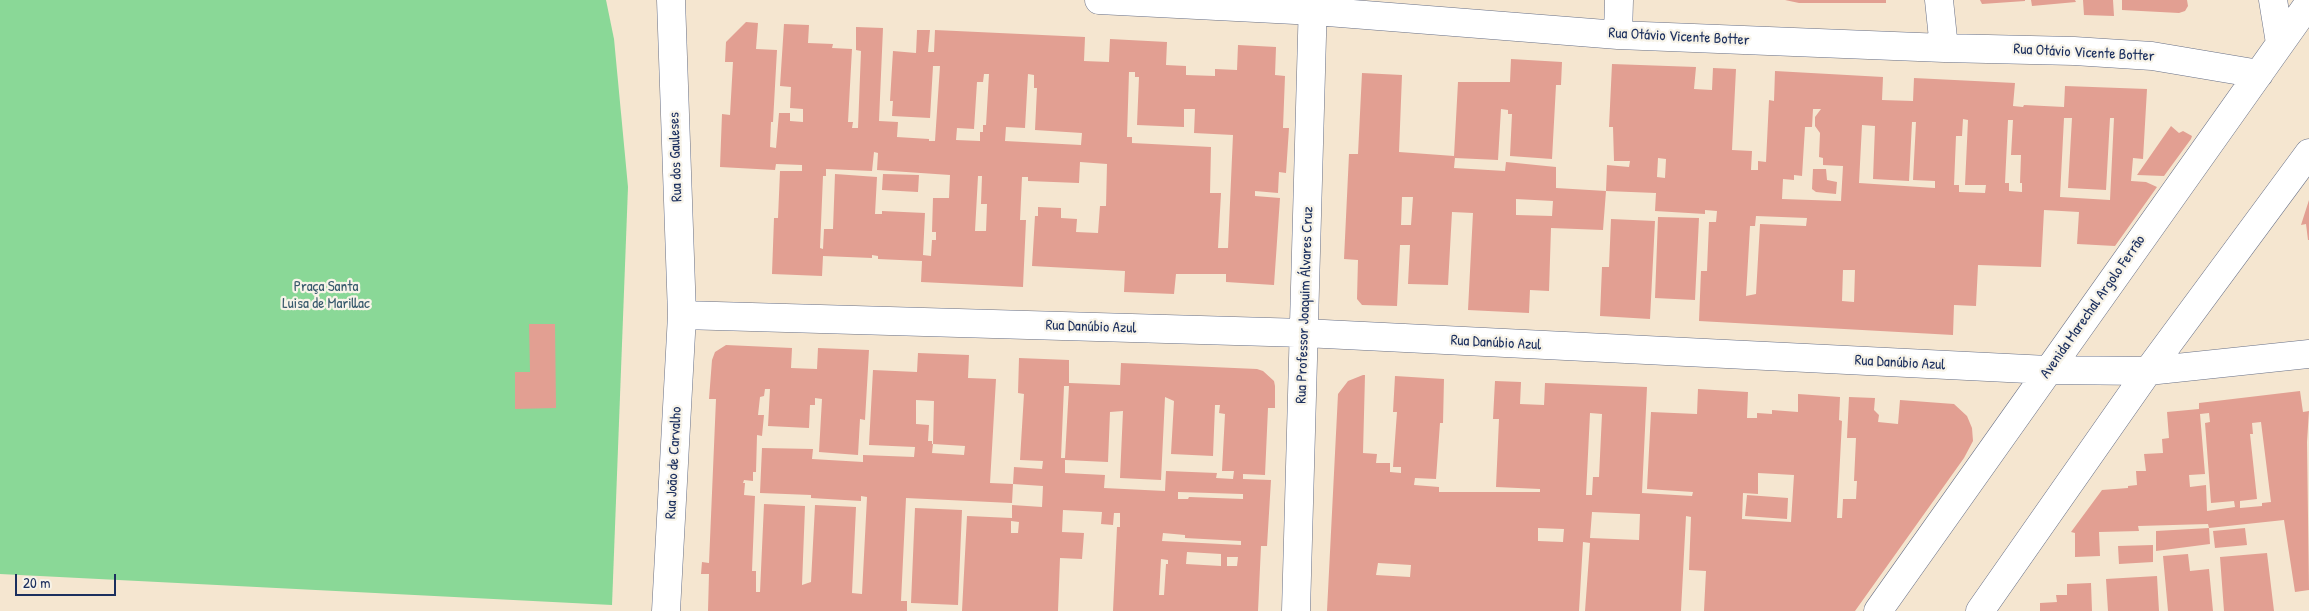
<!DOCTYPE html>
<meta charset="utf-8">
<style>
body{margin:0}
#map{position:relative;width:2309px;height:611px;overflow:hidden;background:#f5e6d0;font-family:"Patrick Hand",sans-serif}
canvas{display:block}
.scale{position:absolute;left:15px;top:574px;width:101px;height:22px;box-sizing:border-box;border:2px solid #1b2f5e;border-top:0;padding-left:6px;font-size:15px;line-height:18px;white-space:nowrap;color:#1b2f5e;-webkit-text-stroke:4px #f7f3e8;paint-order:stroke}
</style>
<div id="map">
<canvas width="2309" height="611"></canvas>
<div class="scale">20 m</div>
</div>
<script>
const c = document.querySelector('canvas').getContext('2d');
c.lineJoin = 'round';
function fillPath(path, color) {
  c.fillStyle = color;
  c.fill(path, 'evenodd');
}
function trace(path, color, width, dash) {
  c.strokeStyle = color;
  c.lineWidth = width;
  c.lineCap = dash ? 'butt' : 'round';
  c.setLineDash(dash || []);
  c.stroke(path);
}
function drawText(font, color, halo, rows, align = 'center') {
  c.font = font + ' "Patrick Hand",sans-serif';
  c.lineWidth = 4.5;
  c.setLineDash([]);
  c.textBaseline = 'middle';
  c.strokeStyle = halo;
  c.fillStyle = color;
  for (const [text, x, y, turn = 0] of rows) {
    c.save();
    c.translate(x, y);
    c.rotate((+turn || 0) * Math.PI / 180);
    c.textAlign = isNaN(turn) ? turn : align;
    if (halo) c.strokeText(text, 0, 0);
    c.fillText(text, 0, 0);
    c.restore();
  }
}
fillPath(new Path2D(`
 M0,0H606L614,39L628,187L612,605L0,574Z`), '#8ad897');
fillPath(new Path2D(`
 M1785,0H1886V3H1799Z
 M1980,0H2025V1L1982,4Z
 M2031,0H2075L2076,2L2032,6Z
 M2083,0H2113L2114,16L2084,15Z
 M2122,0H2187L2188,6L2185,11L2179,13L2122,10Z
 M746,22L758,23L756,49L777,50L773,122H771L770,147L776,148L779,113H790V121L803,122V109L790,108L791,87L780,86L784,24L809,25L808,43L833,44L832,48L852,49L848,122H853L852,128H858L861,51L856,50V27L883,28L879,121L898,122L897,137L929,139V141H935L940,66H933L930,118L892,116L893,101H890L893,51L916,53L917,30H930L928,52H934L935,30L1085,37L1084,61L1109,62L1110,39L1167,42L1166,65L1186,66V75L1215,76V69L1237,70L1238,45L1276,47L1275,75L1285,76L1283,128H1289L1286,173L1279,172L1278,193L1255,191V196L1280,198L1274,285L1226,282V274H1176L1174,294L1124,292L1125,271L1032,266L1035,216H1038V207L1061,208V218L1077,219L1076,232L1098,233L1100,206H1106L1107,164L1080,162L1079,183L1028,181V177H1022L1020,220H1026L1023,287L921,282L922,261L878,259V256L872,255V258L823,256L822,276L772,274L774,218H778L780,171H802V165L776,164L775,170L720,167L722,114L730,115L733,62H725L726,42ZM1129,72H1135V77H1139L1137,125L1184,127V109H1195L1194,133L1233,135L1228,248H1218L1221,193H1210L1211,147L1132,143V137H1127ZM984,74H989L986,125H983V132H980V141L956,140L957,128L974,129L977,82H983ZM1028,74L1034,75V88H1037L1035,130L1082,133L1081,145L1005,141L1006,127L1025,128ZM874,152L878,153L877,170L950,175L949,198H933L932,232H936V240H932L931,256L923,255L925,213L882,211V214H875L877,177L835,174L833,229H824L823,249L820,248L823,176H826V169L872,171ZM978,176H982L981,204H987L986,231H975Z
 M1511,59L1562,62L1561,85H1556L1552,159L1510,156L1512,114H1508V110L1501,109L1498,160L1455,158L1454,168L1505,171L1506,162L1556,167V188L1606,191L1603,230L1551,228L1549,291L1530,290L1529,313L1468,310L1473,213L1452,212L1448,285L1408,284L1410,245H1400L1397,306L1362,305L1357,299L1358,260L1344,259L1349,154H1358L1362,73L1402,75L1399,152L1454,156L1458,82H1510ZM1402,197H1413L1411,225H1401ZM1516,199L1553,201L1552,216L1516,215Z
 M1612,64L1696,67L1694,89L1712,90L1713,68L1736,69L1732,150L1752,151L1751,170H1758V161L1766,162L1769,100L1774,101L1775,71L1883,77L1882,100L1913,101L1914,78L2015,83L2013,106L2023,107L2024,105L2064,107L2065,86L2147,89L2143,159L2133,158L2131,181L2146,182L2157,187L2115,246L2077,244L2079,212L2044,210L2041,267L1978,265L1976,306L1954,305L1953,335L1699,321L1701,271H1707L1709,222H1716L1717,211L1705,210V214L1655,211L1656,193L1606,191L1607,165L1629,167L1630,161H1614L1613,127H1609ZM1813,109H1821L1815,117V126L1820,133L1819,157L1823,158V165L1843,166L1841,201L1782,199L1783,179L1794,180V175L1802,176L1805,127H1812ZM2064,118H2072L2068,188L2106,190L2110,118H2114L2110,200L2060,197ZM1963,119L1968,120L1965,185H1986L1985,193L1959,192V185H1954L1956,136H1962ZM2008,120H2013L2011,155H2021L2020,183H2022V192L2009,191V183H2005ZM1912,122H1916L1913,180L1935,181V188L1859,183L1862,125L1875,126L1873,179L1909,181ZM1658,158L1666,159L1665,178L1657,177ZM1756,216L1807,218L1806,226L1760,224L1756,294L1746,296L1750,226H1755ZM1843,270H1855L1854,302L1842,301Z
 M2171,126L2179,133L2183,131L2192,136L2191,139L2164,176L2137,175Z
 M1813,169H1826L1827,180L1837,182L1836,194L1816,192L1812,189Z
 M883,174L919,175L918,192L882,190Z
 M2309,200V240H2308L2306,224L2301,225Z
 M1658,217L1699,218L1695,300L1655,298Z
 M1611,219L1655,221L1650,319L1600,316L1602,267H1609Z
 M529,324H555L556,408L515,409V372H530Z
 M726,345L792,348L791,368L817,369L818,348L869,350L865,420L860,419L858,455L819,452L822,399L815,398V405H810L809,428L768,426L770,389H765L764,396L760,397L758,415H764L762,436L757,435L756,472H753V481L744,480L743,483H745L744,495L755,496L752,571H756V592H760L764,504L805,506L802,585L811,582L815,505L856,507L852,593L862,594L867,497L861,496V501L811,498V495L760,493L762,448L813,449L812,459L863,462V455L914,457L915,447L869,445L873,370L917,372L918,353L969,355L968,378L996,379L990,483L1013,484L1014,467L1042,469L1043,461L1020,460L1024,394L1018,393L1019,358L1069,360V383L1120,385L1121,363L1257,369L1263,371L1274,381L1275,386V408H1268L1265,475L1243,474V479L1271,480L1267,546H1261L1258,611H1113L1117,527H1120V513H1114L1113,525L1101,524L1102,512L1063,510L1062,532L1084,533L1082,559L1060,558L1058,611H962L967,516L1012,518V505L1042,507L1043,486L1013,484L1012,503L906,498L901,601H907V611H708L709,574H701L702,562L709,563L716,399H709L712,360L715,352ZM1064,386H1069L1065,458H1061ZM1165,397L1174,401L1171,454L1213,456L1215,405H1220L1219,413L1225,414L1222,471H1234L1233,479L1216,478L1217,473L1166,471L1165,491L1104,488L1105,475L1065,473V460L1108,462L1110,412L1123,411L1120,478L1161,480ZM916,400L934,401L933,444L965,446L964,455L932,453L933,444H932V441H928L929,425L916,424ZM1178,492L1242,494H1243V499L1189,497L1188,499H1178ZM1011,521L1019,522L1018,533H1011ZM1163,533L1185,535V538L1241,541V545L1162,541ZM1187,552L1221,554V566L1186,564ZM1227,557H1238L1237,566H1227ZM1161,559L1168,560V564H1166L1164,595H1159Z
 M1363,375H1365L1363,453L1377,454L1376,463H1390V472L1401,473V467H1393L1397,412H1393L1395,376L1444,379L1443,423H1440L1436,479L1415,478L1414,485L1439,487V492H1540V489L1496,487L1499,419H1493L1495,381L1521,382L1520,404L1544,405L1545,383L1647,387L1642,493L1692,496L1693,492L1647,489L1651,412L1697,414L1698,389L1748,392L1747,418H1757V413L1772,414V410L1798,412V394L1840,397L1839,420L1842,421L1837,518H1842L1843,499H1856L1857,481H1854L1856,438H1847L1849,397L1875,398L1874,410L1879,415L1878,422L1898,424L1900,400L1954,404L1967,416L1972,428L1973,441L1964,458L1855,611H1704L1706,571L1689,570L1691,517L1686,516L1681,611H1585L1590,543L1583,542L1579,611H1327L1338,394L1348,381ZM1590,413L1602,414L1599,477H1593L1592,495H1586ZM1758,473L1794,475L1791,522L1742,519L1743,493L1758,494ZM1592,512L1640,514L1639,540L1590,538ZM1538,528L1564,529L1563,542L1538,541ZM1378,563L1411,565L1410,577L1376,575Z
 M2300,391L2303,412L2309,411L2307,442L2309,590L2295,592L2284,520L2209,528L2210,544L2156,551V531L2209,528L2208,524L2138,526L2139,531L2099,532L2100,556L2075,557V533L2071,532L2102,490L2128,488V486L2137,485L2136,471H2146L2144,454L2163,453L2162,439L2169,438L2167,412L2199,409V403ZM2209,413L2210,422L2205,423L2211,503L2234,501L2235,507L2207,511L2206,485L2190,487L2189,475L2205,474L2200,414ZM2261,422L2271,502L2262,503V506L2240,508V501L2257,499L2250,434H2253L2252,423Z
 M1747,495L1788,498L1787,519L1745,516Z
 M915,508L962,510L958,605L911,603Z
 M2245,528L2247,545L2215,548L2213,531Z
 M2153,545V562L2119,564L2118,546Z
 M2267,553L2274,611H2224L2220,557Z
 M2188,554L2190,571L2209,569L2213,611H2168L2163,556Z
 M2157,576L2159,611H2108L2106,579Z
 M2091,583L2092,611H2040V603L2057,602L2056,595H2067V584Z`), '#e29f92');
const minor = new Path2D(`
 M1099,0L1315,11L1618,35L1944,48L2074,51L2152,56L2259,74
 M1939,0L1944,48
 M2273,0L2280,43
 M1618,35L1619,0
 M682,315L1304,333L2048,370L2148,371L2309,354
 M666,611L682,315L671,0
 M1296,611L1313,0
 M1878,611L2309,3
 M1980,611L2148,371L2309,153`);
trace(minor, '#676f86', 29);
trace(minor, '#fff', 28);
drawText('15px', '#1b2f5e', '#f7f3e8', [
 ["Rua Otávio Vicente Botter",1679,37,3],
 ["Rua Otávio Vicente Botter",2084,53,3],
 ["Rua dos Gauleses",676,157,-92],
 ["Rua Professor Joaquim Álvares Cruz",1305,305,-88],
 ["Avenida Marechal Argolo Ferrão",2093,307,-55],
 ["Rua Danúbio Azul",1091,327,2],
 ["Rua Danúbio Azul",1496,343,3],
 ["Rua Danúbio Azul",1900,363,3],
 ["Rua João de Carvalho",674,463,-87]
]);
drawText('15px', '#37596c', '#f7f3e8', [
 ["Praça Santa",326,287],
 ["Luisa de Marillac",326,304]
]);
</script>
